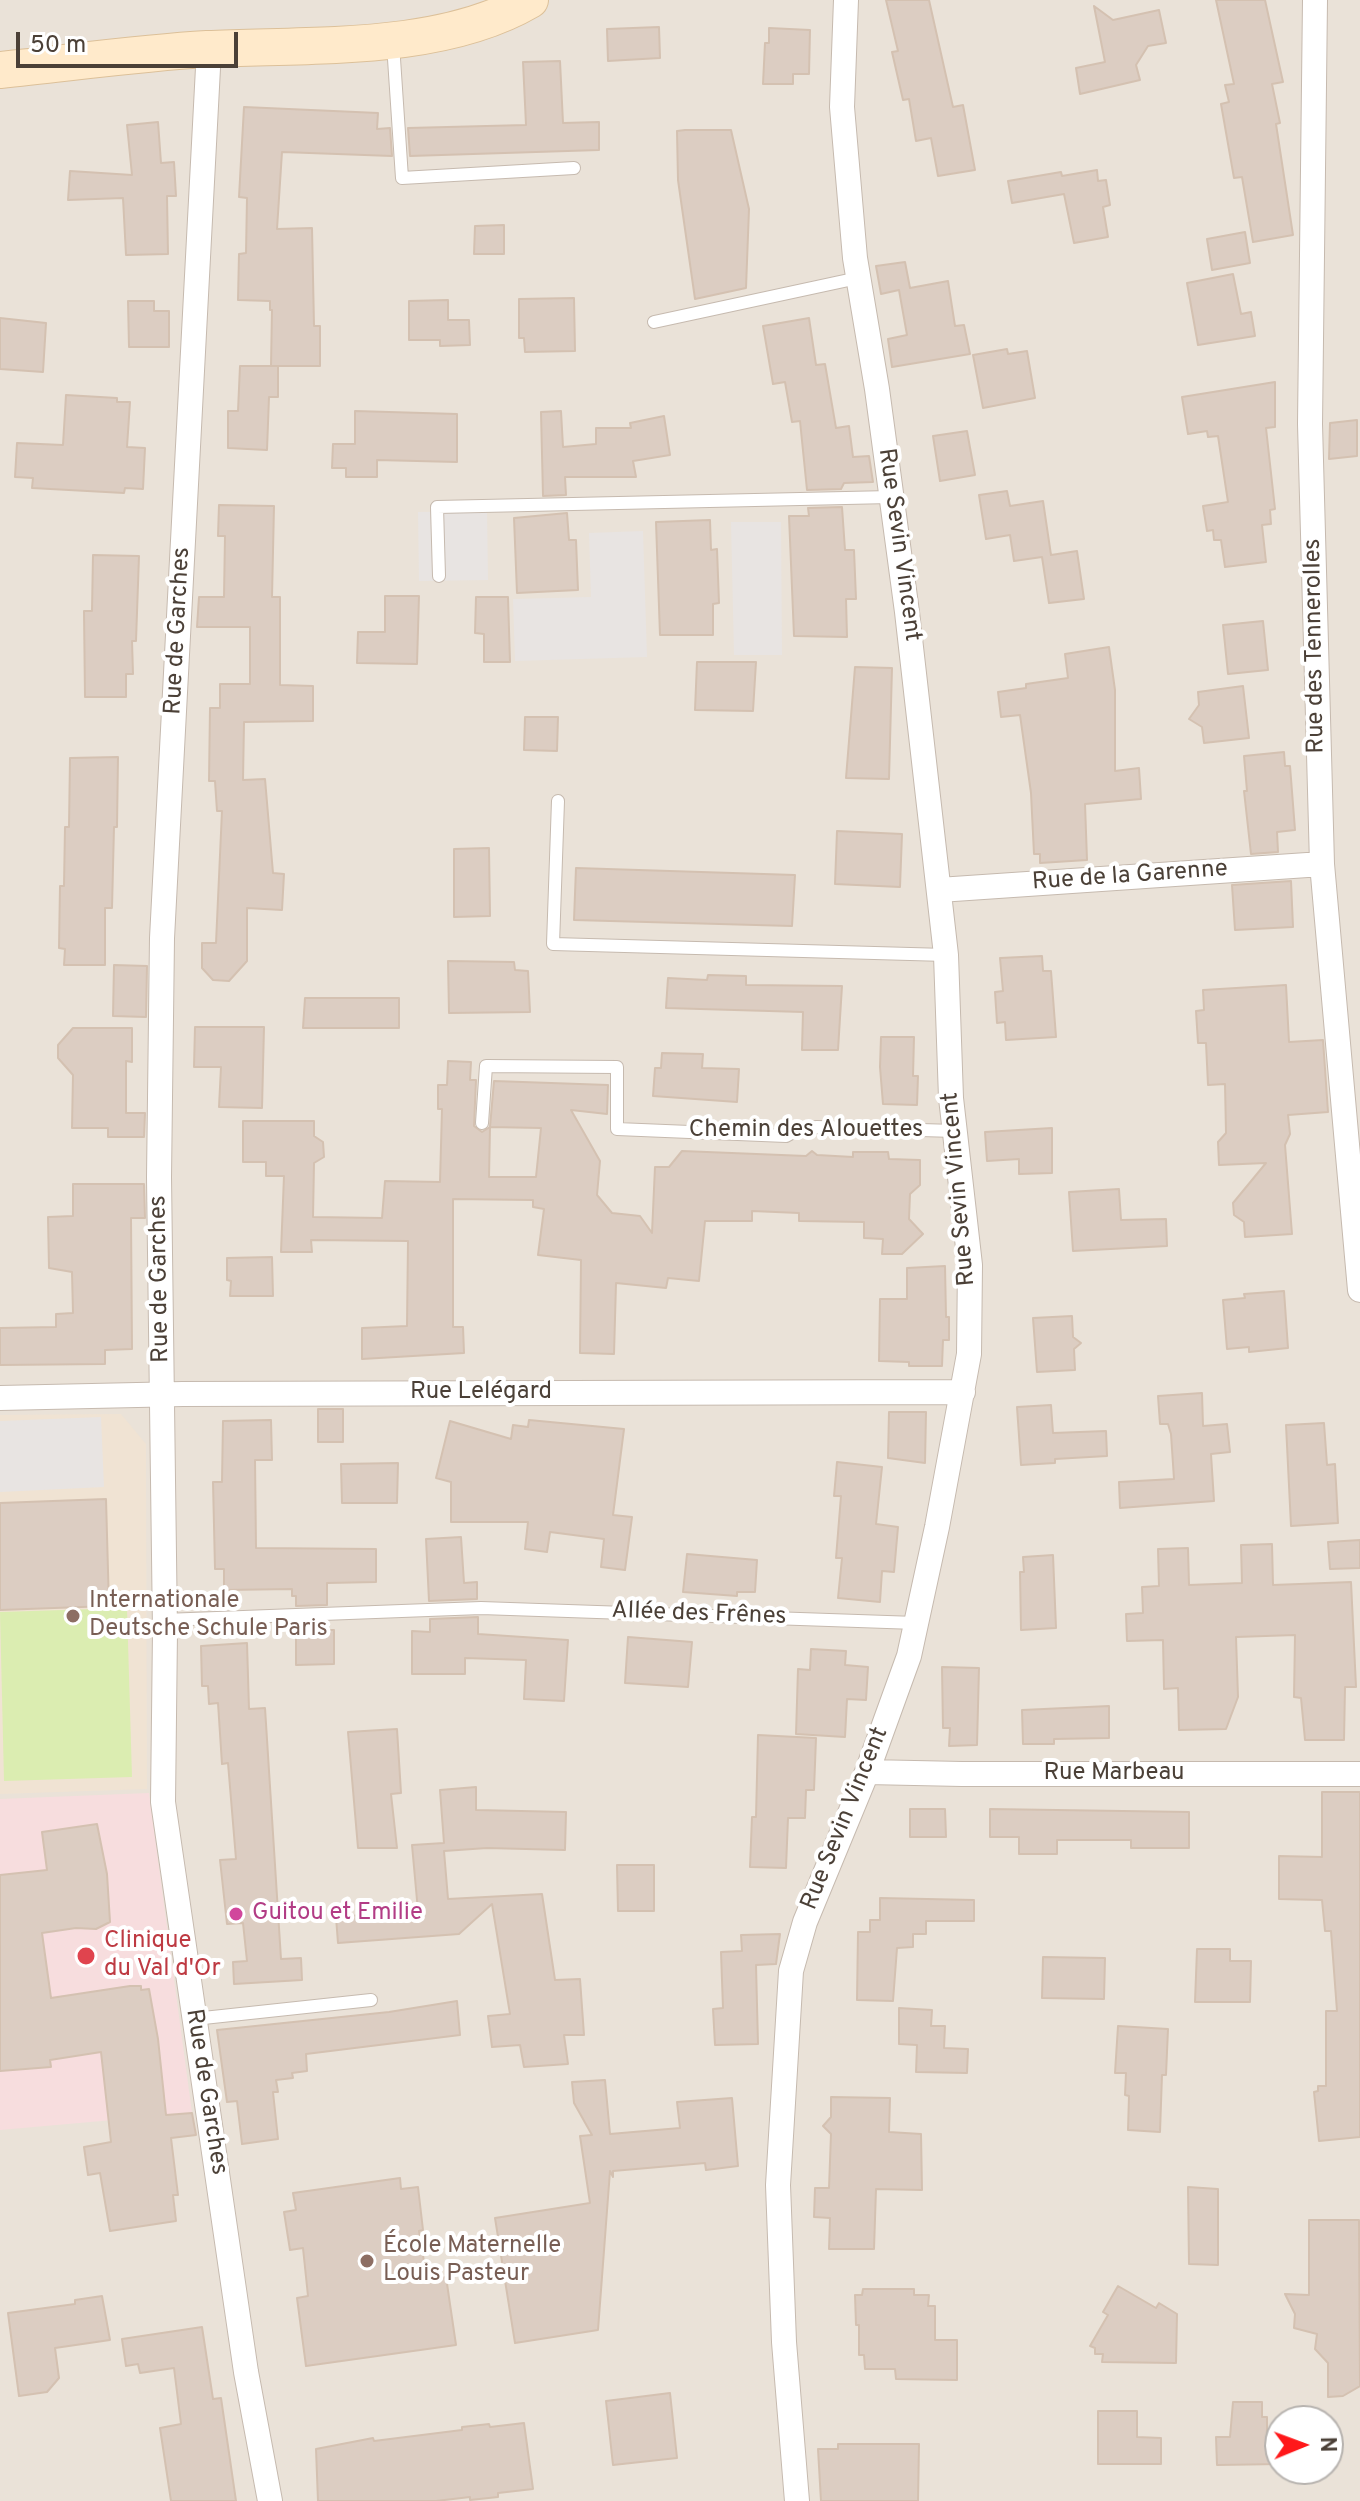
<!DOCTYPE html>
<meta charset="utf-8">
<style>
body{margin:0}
#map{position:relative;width:1360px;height:2501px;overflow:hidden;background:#f6f1ea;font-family:Overpass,sans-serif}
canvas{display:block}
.north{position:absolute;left:1264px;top:2405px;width:80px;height:80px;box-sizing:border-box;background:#fff;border:2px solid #b7b3af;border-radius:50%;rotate:89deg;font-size:22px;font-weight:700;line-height:32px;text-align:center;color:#4b4037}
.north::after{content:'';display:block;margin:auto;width:28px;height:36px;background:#ff181a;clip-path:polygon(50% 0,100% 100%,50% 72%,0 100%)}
.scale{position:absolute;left:16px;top:32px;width:222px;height:36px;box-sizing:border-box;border:4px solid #4b4037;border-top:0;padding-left:10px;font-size:24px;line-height:28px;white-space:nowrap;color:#4b4037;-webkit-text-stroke:6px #fff;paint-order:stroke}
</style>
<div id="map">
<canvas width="1360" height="2501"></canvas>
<div class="north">N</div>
<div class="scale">50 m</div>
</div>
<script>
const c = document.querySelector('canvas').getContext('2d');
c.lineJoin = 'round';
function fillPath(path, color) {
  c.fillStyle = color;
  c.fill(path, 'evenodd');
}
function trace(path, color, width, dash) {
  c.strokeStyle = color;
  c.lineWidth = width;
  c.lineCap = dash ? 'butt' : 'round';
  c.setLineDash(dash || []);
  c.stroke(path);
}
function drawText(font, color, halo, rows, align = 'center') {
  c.font = font + ' Overpass,sans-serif';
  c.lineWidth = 8;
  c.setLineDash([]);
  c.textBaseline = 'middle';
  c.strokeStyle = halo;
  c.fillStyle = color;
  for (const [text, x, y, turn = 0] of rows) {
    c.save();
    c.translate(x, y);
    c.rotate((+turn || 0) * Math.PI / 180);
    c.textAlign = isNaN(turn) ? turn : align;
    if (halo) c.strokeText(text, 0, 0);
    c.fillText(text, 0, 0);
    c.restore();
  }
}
fillPath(new Path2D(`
 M0,0H1360V2501H0ZM1280,2421H1328V2469H1280Z`), '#eae2d8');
fillPath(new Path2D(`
 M121,1414L146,1444L147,1789L0,1794V1415Z`), '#f0e3d3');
fillPath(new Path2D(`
 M149,1793L192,2113L0,2130V1799Z`), '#f7ddde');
fillPath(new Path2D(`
 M127,1608L132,1777L4,1781L0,1612Z`), '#dbedb1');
fillPath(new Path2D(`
 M487,511L488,580L419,581L418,512Z
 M731,522H781L782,655H734Z
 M643,531L647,657L515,661L513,599L591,597L589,533Z
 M101,1417L104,1487L0,1492V1421Z`), '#e8e4e2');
const building = new Path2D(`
 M886,0H929L953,107L963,105L975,170L938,176L931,138L916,141L909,99L903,100L892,52L898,51Z
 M1216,0H1265L1283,82L1272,84L1280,123L1276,124L1293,235L1253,242L1242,177L1234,178L1221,104L1229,102L1225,85L1234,84Z
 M1094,6L1113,20L1159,10L1166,43L1148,46L1136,65L1140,80L1080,94L1076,68L1105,62Z
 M659,27L660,58L608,61L607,29Z
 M769,28L810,30L809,74H793V84H763L765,43H769Z
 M560,61L563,123L599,122V150L410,156L408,128L526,125L523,62Z
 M244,107L378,113L377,129L390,128L392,156L282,152L277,229L312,228L314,326H320V366H271L272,310H270V301L238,300L239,254L246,253L247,198L239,197Z
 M158,122L161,163L174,162L176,196H167L168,254L126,255L123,198L68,200L70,171L132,175L127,125Z
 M685,130H731L749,209L746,288L695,299L678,180L677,131Z
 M1097,170L1098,181L1106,180L1110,205L1103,207L1108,237L1074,243L1064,194L1012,203L1008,181L1061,172L1062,176Z
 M504,225V254H474L475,226Z
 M1245,232L1250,263L1212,270L1207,239Z
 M905,262L910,288L948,281L955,326L964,325L970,354L892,367L888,339L907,335L899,290L881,294L876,266Z
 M1233,274L1241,314L1251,312L1255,336L1198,345L1187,283Z
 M574,298L575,351L525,352L524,338H519V299Z
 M448,300V320H469L470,345L440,346V340H409V301Z
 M128,301H154V311H169V347H129Z
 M0,318L46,323L43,372L0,369Z
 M809,318L816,365L825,364L836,428L849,426L853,457L869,456L873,482L844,483L841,489L807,490L800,421L792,422L785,382L773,384L763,326Z
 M1007,349L1008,354L1027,351L1035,398L983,408L973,355Z
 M240,366H278V397H269L267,450L228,448V411H238Z
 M1275,382V427L1266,428L1275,509L1270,510L1271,524L1262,525L1266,562L1225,567L1221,540H1214L1213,530L1207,531L1203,506L1228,502L1218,436L1208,437L1207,431L1188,434L1182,397Z
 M66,395L117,398V402H130L127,447L145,448L143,489L125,488L124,493L32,488L33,478L15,477L17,443L63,445Z
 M355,411L457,414V462L377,460V477H346V468H332L333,444H355Z
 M561,411L563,447L596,444V428H631L630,423L664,416L670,455L633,461L636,477H565L566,495L543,496L541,412Z
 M1357,420V456L1329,459L1330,423Z
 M967,431L975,475L940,481L933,436Z
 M1007,491L1010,506L1043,501L1051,555L1077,551L1084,599L1049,603L1042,557L1014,561L1010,535L986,539L979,495Z
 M219,505L274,506L272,597H280V685L313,686V721L244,722L243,780L265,779L273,873L284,874L282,910L247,908V961L229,981L213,980L202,968V943H216L222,811H217L215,781H209L210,708H220V684H250V627H197L199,597H224L225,536H218Z
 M842,507L845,550H854L856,599H846L847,637L794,636L789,516H809L808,508Z
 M567,513L569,540H576L578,590L517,593L514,518Z
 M710,520L711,550L717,549L719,603L713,604V635H660L656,522Z
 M93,555L139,556L136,641H132L133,674H126V697H85L84,611H92Z
 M385,596H419L417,664L357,663L358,632H385Z
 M476,597H508L510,662H484V634L475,633Z
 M1263,621L1268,670L1228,674L1223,625Z
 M1109,647L1115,690V771L1139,768L1141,799L1085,804L1087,860L1040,863V854H1034L1031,793L1020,715L1001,717L998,692L1026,688V684L1068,678L1065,654Z
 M697,662H756L753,711L695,710Z
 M855,667L892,668L889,779L846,778Z
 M1243,686L1249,738L1204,743L1202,727L1189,719L1199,705L1198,692Z
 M525,717H558L557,751L524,750Z
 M1284,752L1285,766H1290L1295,830L1277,832L1278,852L1251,854L1244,791H1247L1244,756Z
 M118,757L117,827H114L112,908H105V965H64L65,949L59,948L60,886H64L65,827H69L70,758Z
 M837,831L902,834L900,887L835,884Z
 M489,848L490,916L454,917V849Z
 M576,868L795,875L792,926L574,920Z
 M1291,881L1293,927L1235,930L1232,885Z
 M1042,956L1043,971H1051L1056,1037L1006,1040L1005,1022L997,1023L995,992L1003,991L1000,958Z
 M448,961L514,962L515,970L528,971L530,1012L449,1013Z
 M114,965L147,966L146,1017L113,1016Z
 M708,975L746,976V985L842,986L838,1050H802L803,1012L666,1008L668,978L707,980Z
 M1286,985L1289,1042L1323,1040L1328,1112L1288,1115L1290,1134L1285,1145L1292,1234L1245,1237L1244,1222L1234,1215L1233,1203L1266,1163L1219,1165L1218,1142L1226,1133L1225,1084L1208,1085L1206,1043H1198L1196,1011L1204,1010L1203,990Z
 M305,998H399V1028H303Z
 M195,1027H264L262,1108L219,1107L221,1067H194Z
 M73,1028H132V1062L126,1061V1113H145L144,1137H108V1128H72L73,1075L58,1058V1045Z
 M881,1037H914L913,1076H918L917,1105L883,1104L880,1067Z
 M662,1053L703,1054L702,1068L739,1069L737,1102L653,1096L655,1068H661Z
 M448,1061L471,1062L470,1080H476L474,1126L482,1132L490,1127L489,1177H536L541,1128L490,1127L494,1081L608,1085L607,1114L571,1110L600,1161L597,1195L612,1213L640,1216L652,1233L655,1167H669L682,1151L806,1156L812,1151L817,1155L853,1157V1152H888L889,1159L920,1160V1185L910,1194L909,1219L923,1234L902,1254H882L883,1239L864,1238V1222L799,1221V1213L752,1211V1221H705L699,1281L668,1278L666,1288L616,1283L614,1354L580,1353L581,1260L538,1255L544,1209L533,1207V1200L453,1199V1327H463L464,1353L362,1359V1328L407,1326L408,1241L311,1240L312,1252H281L284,1176H266V1162H243V1121H314V1136L323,1142L324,1157L314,1163L313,1217L382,1218L385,1181L440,1182L442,1109H438V1085H447Z
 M1052,1128V1173L1019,1174V1159L987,1161L985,1132Z
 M73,1184H144L145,1218H131L132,1349L105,1350V1364L0,1365V1328L56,1327V1314L73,1313L72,1272L49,1268L48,1217L73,1216Z
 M1119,1189L1121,1220L1166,1219L1167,1246L1073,1251L1069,1192Z
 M272,1257L273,1296H230L231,1281L227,1280V1258Z
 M945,1266L946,1317H949V1340H943L942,1366H909V1362L879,1361L880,1299H907V1268Z
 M1284,1291L1288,1348L1249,1352V1347L1227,1349L1223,1300L1245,1298L1244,1294Z
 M1072,1316L1073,1337L1081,1343L1074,1349L1075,1370L1037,1372L1033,1318Z
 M1202,1393L1203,1426L1227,1424L1230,1452L1211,1454L1214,1501L1120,1508L1119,1482L1174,1479L1171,1434L1168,1424H1160L1158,1396Z
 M1051,1405L1053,1433L1106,1431L1107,1456L1055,1459V1463L1021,1465L1017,1407Z
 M318,1409H343V1442H318Z
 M889,1412H926L925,1463L888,1458Z
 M271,1420L272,1460H255L256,1548L376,1549V1582L327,1583V1605L296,1606V1596H292V1589L224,1590V1569H215L213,1482H222L223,1421Z
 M529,1420L624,1429L613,1515L632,1517L625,1570L601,1567L604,1539L550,1532L547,1552L525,1549L528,1522H451V1482L436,1478L450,1421L511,1439L513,1425L528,1427Z
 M1324,1423L1327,1465L1335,1464L1338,1523L1291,1526L1286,1425Z
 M837,1462L882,1467L876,1524L898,1527L894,1572L882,1571L880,1602L838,1598L842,1558H836L841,1496H834Z
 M398,1463L397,1503H342L341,1464Z
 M106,1499L109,1606L0,1610V1503Z
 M461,1537L464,1583L477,1582V1599L429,1601L426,1539Z
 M1360,1540V1568L1330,1569L1328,1542Z
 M1272,1544L1273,1585L1351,1582L1356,1687H1345L1344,1740H1305L1301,1698L1294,1697L1295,1635L1236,1637L1238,1697L1226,1729L1179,1730L1178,1688L1164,1689L1163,1640L1127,1641L1126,1614L1143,1613L1142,1587L1159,1586L1158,1549L1188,1548L1189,1585L1242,1583L1241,1545Z
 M687,1554L757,1560L755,1592H737V1596L683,1592Z
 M1053,1555L1056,1628L1021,1630L1020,1572H1024L1023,1557Z
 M478,1617V1634L568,1640L564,1701L524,1699L526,1660L465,1658V1674H412V1631L430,1632V1619Z
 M328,1623V1630H334V1664L296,1665V1624Z
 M628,1637L692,1642L688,1687L625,1683Z
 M247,1643L249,1709L265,1708L281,1959L301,1958L302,1980L234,1984L233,1962L247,1961L243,1923L227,1924L220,1860L236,1859L228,1763L222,1764L218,1703L209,1704L208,1686H202L201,1646Z
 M811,1649L846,1651L845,1665L868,1667L866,1700L847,1699L845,1737L796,1734L798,1669L810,1670Z
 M942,1667L979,1668L977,1745L949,1746L950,1728H943Z
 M1109,1706V1738L1054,1739V1744H1023L1022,1710Z
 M397,1729L401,1793L391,1794L397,1848H358L348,1732Z
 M758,1735L816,1738L814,1790H806L805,1818H788L786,1868L750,1867L752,1817H756Z
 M476,1787V1810L566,1812L565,1850L487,1848L444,1851L448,1899L542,1894L555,1980L580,1979L584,2035H564L568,2064L524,2067L520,2045L492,2047L488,2016L510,2014L492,1904L459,1934L338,1943L336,1917L418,1911L412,1845L444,1843L440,1790Z
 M1322,1792H1360V2137L1319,2141L1314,2092L1318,2091V2086H1326V2011H1337L1331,1931H1325L1322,1900L1279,1899V1856L1322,1857Z
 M910,1809H945L946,1837H910Z
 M990,1809L1189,1812V1848H1131V1840H1057V1854H1019V1837H990Z
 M97,1824L107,1874L110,1922L96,1929L76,1928L42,1933L51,1998L130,1986H141V1990L149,1989L158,2039L166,2115L192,2113L196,2135L171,2138L178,2195H173L176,2221L110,2231L100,2173L88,2175L84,2147L111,2142L101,2052L50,2060L51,2067L0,2071V1875L47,1870L42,1832Z
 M617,1865H654V1911H618Z
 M880,1898L974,1900V1921H926V1934H913V1947L897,1948L893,2001L857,2000L858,1932H870V1920H880Z
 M780,1934L776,1964L756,1965L758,2044L715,2045L713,2009L723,2008L721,1952L742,1951L741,1935Z
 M1197,1949H1230V1961H1251L1250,2002H1195Z
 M1043,1957L1105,1958L1104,1999L1042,1998Z
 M457,2001L460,2035L306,2054L307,2071L292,2073L293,2078L276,2080L278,2092H273L278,2139L242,2144L237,2101L227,2102L217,2030L389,2012Z
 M899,2008L932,2010L931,2026H945L944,2048L968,2049L967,2073L916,2072L917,2045L899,2044Z
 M1118,2026L1168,2029L1166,2075H1162L1160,2132L1128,2130L1129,2096L1125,2095L1126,2073H1115Z
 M605,2080L610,2134L680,2128L677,2102L732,2098L738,2166L706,2170L705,2163L613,2171V2177L610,2171L598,2330L515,2343L495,2218L590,2203L580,2136L592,2135L574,2103L572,2082Z
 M831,2097L890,2098L889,2132L921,2134L922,2190L876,2189L874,2249H829L830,2218L814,2217L815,2188H829L831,2134L823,2126L831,2117Z
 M400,2178L401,2189L418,2187L423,2230L419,2231L427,2280L446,2277L456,2345L306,2366L297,2298L308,2296L303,2248L290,2250L284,2212L296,2210L293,2193Z
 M1188,2187L1218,2189V2265L1189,2264Z
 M1309,2220H1359L1360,2386L1343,2396L1328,2397V2363L1315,2349L1317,2334L1294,2328L1295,2314L1285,2294L1309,2295Z
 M1118,2286L1156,2308L1159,2303L1177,2314L1176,2363L1102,2362L1103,2354H1095V2348L1090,2346L1108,2315L1103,2312Z
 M863,2289H914V2295H929L928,2306H935V2340H957V2380L896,2379L895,2369H865L864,2355H859V2325H856L855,2295H862Z
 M102,2296L110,2340L55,2348L59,2378L47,2392L19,2396L8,2313L75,2304V2300Z
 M202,2327L213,2399L221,2398L236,2501H171L160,2428L181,2424L174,2368L140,2373L138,2364L126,2366L122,2339Z
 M670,2393L677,2458L613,2465L606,2401Z
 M1233,2402H1262V2417H1267V2438H1280V2464L1217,2465L1216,2437H1230Z
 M1098,2411H1137V2437L1161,2438V2464H1098Z
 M524,2423L533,2489L498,2493V2497L470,2500V2497L436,2501H318L316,2449L373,2438L374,2441L462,2430V2427L489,2424L490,2427Z
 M838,2444H919L918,2501H821L818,2449H838Z`);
fillPath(building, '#dccdc2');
trace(building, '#d4c1b1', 2);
const service = new Path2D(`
 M393,44L402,178L574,168
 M654,322L858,278
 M439,576L437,507L891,497
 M558,801L553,944L946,955
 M482,1123L486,1066L617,1067V1129L786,1136L797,1130L817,1127L955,1131
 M164,1620L481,1608L916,1623
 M194,2019L371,2000`);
const minor = new Path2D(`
 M1315,0L1310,424L1322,864L1360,1290
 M209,49L162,938L159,1177L165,1631L163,1802L246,2372L270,2501
 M939,890L1322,864
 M0,1398L183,1394L963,1392
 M867,1772L962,1774H1360
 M797,2501L784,2342L778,2185L791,1971L805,1922L867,1772L909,1656L937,1527L969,1354L970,1265L951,1098L946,955L907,612L877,389L855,258L842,107L846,0`);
const secondary = new Path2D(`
 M0,70C69,63 138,53 207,49C308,44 440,53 530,0`);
trace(service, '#c6baaf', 14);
trace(minor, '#c6baaf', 26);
trace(secondary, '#dcc099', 38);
trace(service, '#fff', 12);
trace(minor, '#fff', 24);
trace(secondary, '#ffeacb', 36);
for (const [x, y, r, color] of [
 [73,1616,8,"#8d6e63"],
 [236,1914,8,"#d1479c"],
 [86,1956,10,"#e0444e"],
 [367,2261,8,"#8d6e63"]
]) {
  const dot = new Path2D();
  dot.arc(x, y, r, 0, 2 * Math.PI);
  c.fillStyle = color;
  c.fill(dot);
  trace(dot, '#fff', 3);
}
drawText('24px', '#4b4037', '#fff', [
 ["Rue Sevin Vincent",898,545,82],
 ["Rue de Garches",179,631,-87],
 ["Rue des Tennerolles",1316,646,-91],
 ["Rue de la Garenne",1130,877,-4],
 ["Chemin des Alouettes",806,1131],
 ["Rue Sevin Vincent",960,1189,-95],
 ["Rue de Garches",161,1279,-91],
 ["Rue Lelégard",481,1393],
 ["Allée des Frênes",699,1615,2],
 ["Rue Marbeau",1114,1774],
 ["Rue Sevin Vincent",846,1819,-68],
 ["Rue de Garches",205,2092,81]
]);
drawText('24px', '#785e54', '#fff', [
 ["Internationale",89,1602],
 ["Deutsche Schule Paris",89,1630],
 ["École Maternelle",383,2247],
 ["Louis Pasteur",383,2275]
], 'left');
drawText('24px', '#b23c85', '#fff', [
 ["Guitou et Emilie",252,1914]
], 'left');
drawText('24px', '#be3a42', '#fff', [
 ["Clinique",104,1942],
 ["du Val d'Or",104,1970]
], 'left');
</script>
